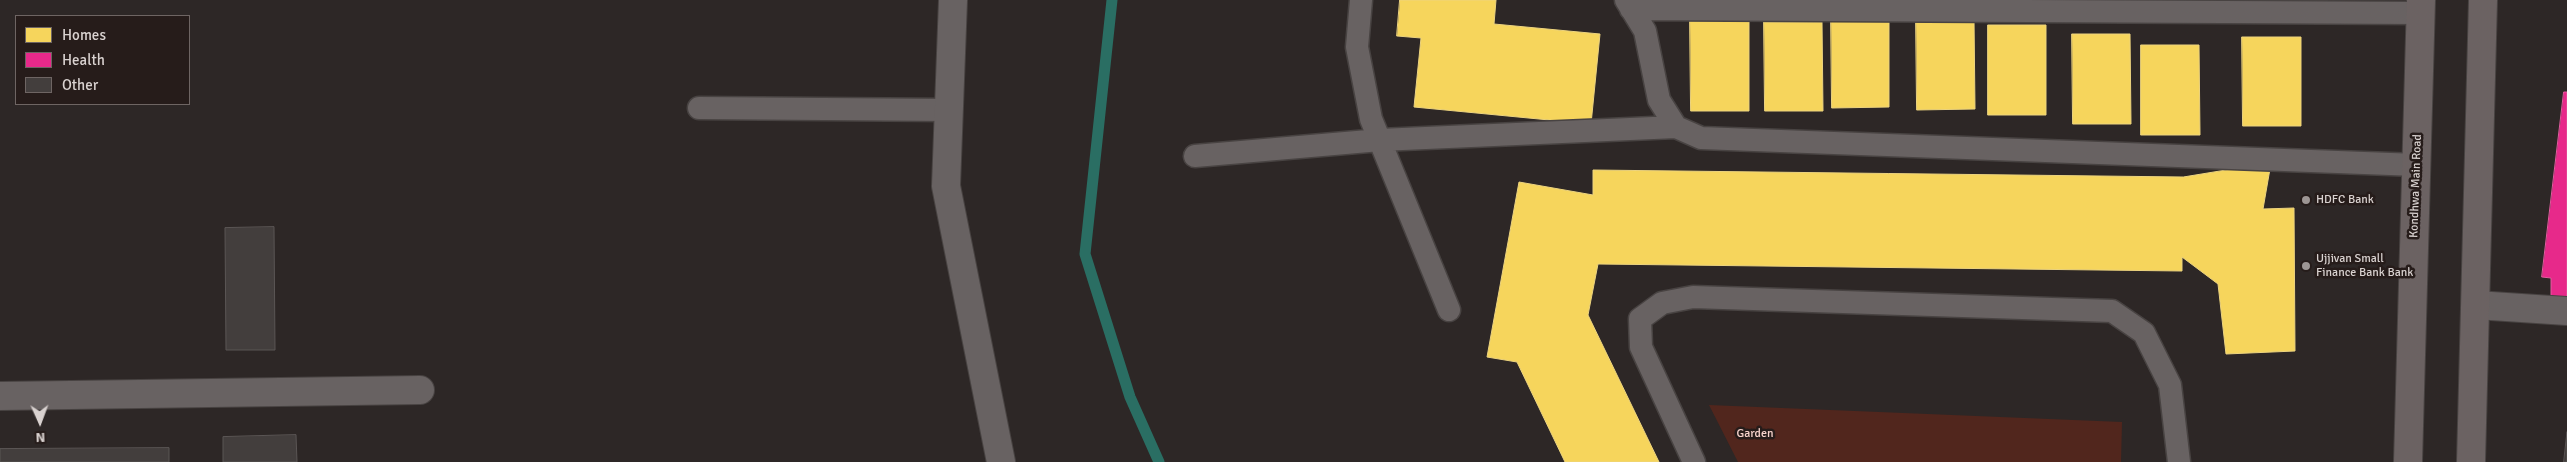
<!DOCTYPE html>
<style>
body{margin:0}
#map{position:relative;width:2567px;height:462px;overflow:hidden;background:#2d2726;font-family:Signika,sans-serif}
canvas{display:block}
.legend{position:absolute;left:15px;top:15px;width:175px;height:90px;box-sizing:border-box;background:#261c1a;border:1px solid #6e6563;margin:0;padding:6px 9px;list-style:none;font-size:15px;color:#d9d2d0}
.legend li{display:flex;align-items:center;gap:10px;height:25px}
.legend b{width:25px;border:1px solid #6e6563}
.north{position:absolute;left:15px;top:397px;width:50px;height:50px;-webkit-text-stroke:4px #261c1a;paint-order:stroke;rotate:178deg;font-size:14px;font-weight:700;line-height:20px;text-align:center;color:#d9d2d0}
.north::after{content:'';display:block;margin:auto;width:18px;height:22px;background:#d9d2d0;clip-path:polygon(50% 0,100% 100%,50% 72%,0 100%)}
</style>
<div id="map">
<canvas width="2567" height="462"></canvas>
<ul class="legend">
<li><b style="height:14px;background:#f6d55c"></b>Homes</li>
<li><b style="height:14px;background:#e7298a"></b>Health</li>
<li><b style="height:14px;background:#433e3d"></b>Other</li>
</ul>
<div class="north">N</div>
</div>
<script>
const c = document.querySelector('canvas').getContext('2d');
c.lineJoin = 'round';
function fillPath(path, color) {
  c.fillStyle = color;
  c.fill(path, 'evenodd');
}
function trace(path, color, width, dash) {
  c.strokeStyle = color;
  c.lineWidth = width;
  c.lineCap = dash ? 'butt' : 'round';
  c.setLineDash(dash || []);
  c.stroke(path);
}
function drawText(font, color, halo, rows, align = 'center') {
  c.font = font + ' Signika,sans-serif';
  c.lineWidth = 5;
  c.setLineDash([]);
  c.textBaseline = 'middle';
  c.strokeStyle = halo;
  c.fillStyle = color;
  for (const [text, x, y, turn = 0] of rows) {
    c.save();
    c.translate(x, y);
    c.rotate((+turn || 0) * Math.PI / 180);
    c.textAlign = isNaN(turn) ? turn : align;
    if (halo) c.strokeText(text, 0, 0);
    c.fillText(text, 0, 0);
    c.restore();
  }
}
fillPath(new Path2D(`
 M1709,405L2122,422L2121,462H1738Z`), '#51261d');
const homes = new Path2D(`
 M1400,0H1496L1494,24L1600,34L1591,124L1414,107L1421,38L1397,36Z
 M1831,18H1889V107L1832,108Z
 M1916,20H1974L1975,109L1917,110Z
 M1690,21H1749V111H1691Z
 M1764,22H1822L1823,111H1765Z
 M1988,25H2046V115H1988Z
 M2072,34H2130L2131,124H2073Z
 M2242,37H2301V126H2243Z
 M2141,45H2199L2200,135H2141Z
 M2271,163L2263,209L2294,208L2295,351L2226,354L2218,284L2182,257V271L1598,264L1588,315L1659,462H1565L1517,362L1487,357L1519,182L1593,195V170L2183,177Z`);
fillPath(homes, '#f6d55c');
trace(homes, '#edd47f', 1);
const health = new Path2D(`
 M2564,92H2567V302H2551V278L2542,277Z`);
fillPath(health, '#e7298a');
trace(health, '#e35c9f', 1);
trace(new Path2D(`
 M1112,0L1085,254L1130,397L1159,462`), '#2a6e63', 11);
const building = new Path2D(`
 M274,227L275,350H226L225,228Z
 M2567,432V462H2564Z
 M296,435L297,462H223V437Z
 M169,448V462H0V449Z`);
fillPath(building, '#433e3d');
trace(building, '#5b5655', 1);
const lane = new Path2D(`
 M1361,0L1357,47L1371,119L1449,310
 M1626,0L1645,31L1659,100L1676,127L1701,138L2417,165
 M1631,9L2420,13
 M699,108L949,110
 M1195,156L1380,140L1676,127
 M1694,462L1641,347L1640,319L1662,303L1693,297L2112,311L2144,333L2170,385L2179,462`);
const street = new Path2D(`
 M953,0L946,186L1001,462
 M2476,305L2567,311
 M0,396L420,390`);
const primary = new Path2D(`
 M2408,462L2421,0
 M2471,462L2483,0`);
trace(lane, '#484342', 25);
trace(street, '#484342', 30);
trace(primary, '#484342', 30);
trace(lane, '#686262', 22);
trace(street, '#686262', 28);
trace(primary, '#6b6262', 28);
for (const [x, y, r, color] of [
 [2306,200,5,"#9d9694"],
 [2306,266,5,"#9d9694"]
]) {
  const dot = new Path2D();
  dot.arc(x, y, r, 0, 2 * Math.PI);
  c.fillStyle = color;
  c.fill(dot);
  trace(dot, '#261c1a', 2);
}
drawText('12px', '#d9d2d0', '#261c1a', [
 ["Kondhwa Main Road",2416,186,-88]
]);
drawText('12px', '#d9d2d0', '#261c1a', [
 ["HDFC Bank",2316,200],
 ["Ujjivan Small",2316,259],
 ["Finance Bank Bank",2316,273]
], 'left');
drawText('12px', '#f8d4cc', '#261c1a', [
 ["Garden",1755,434]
]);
</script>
